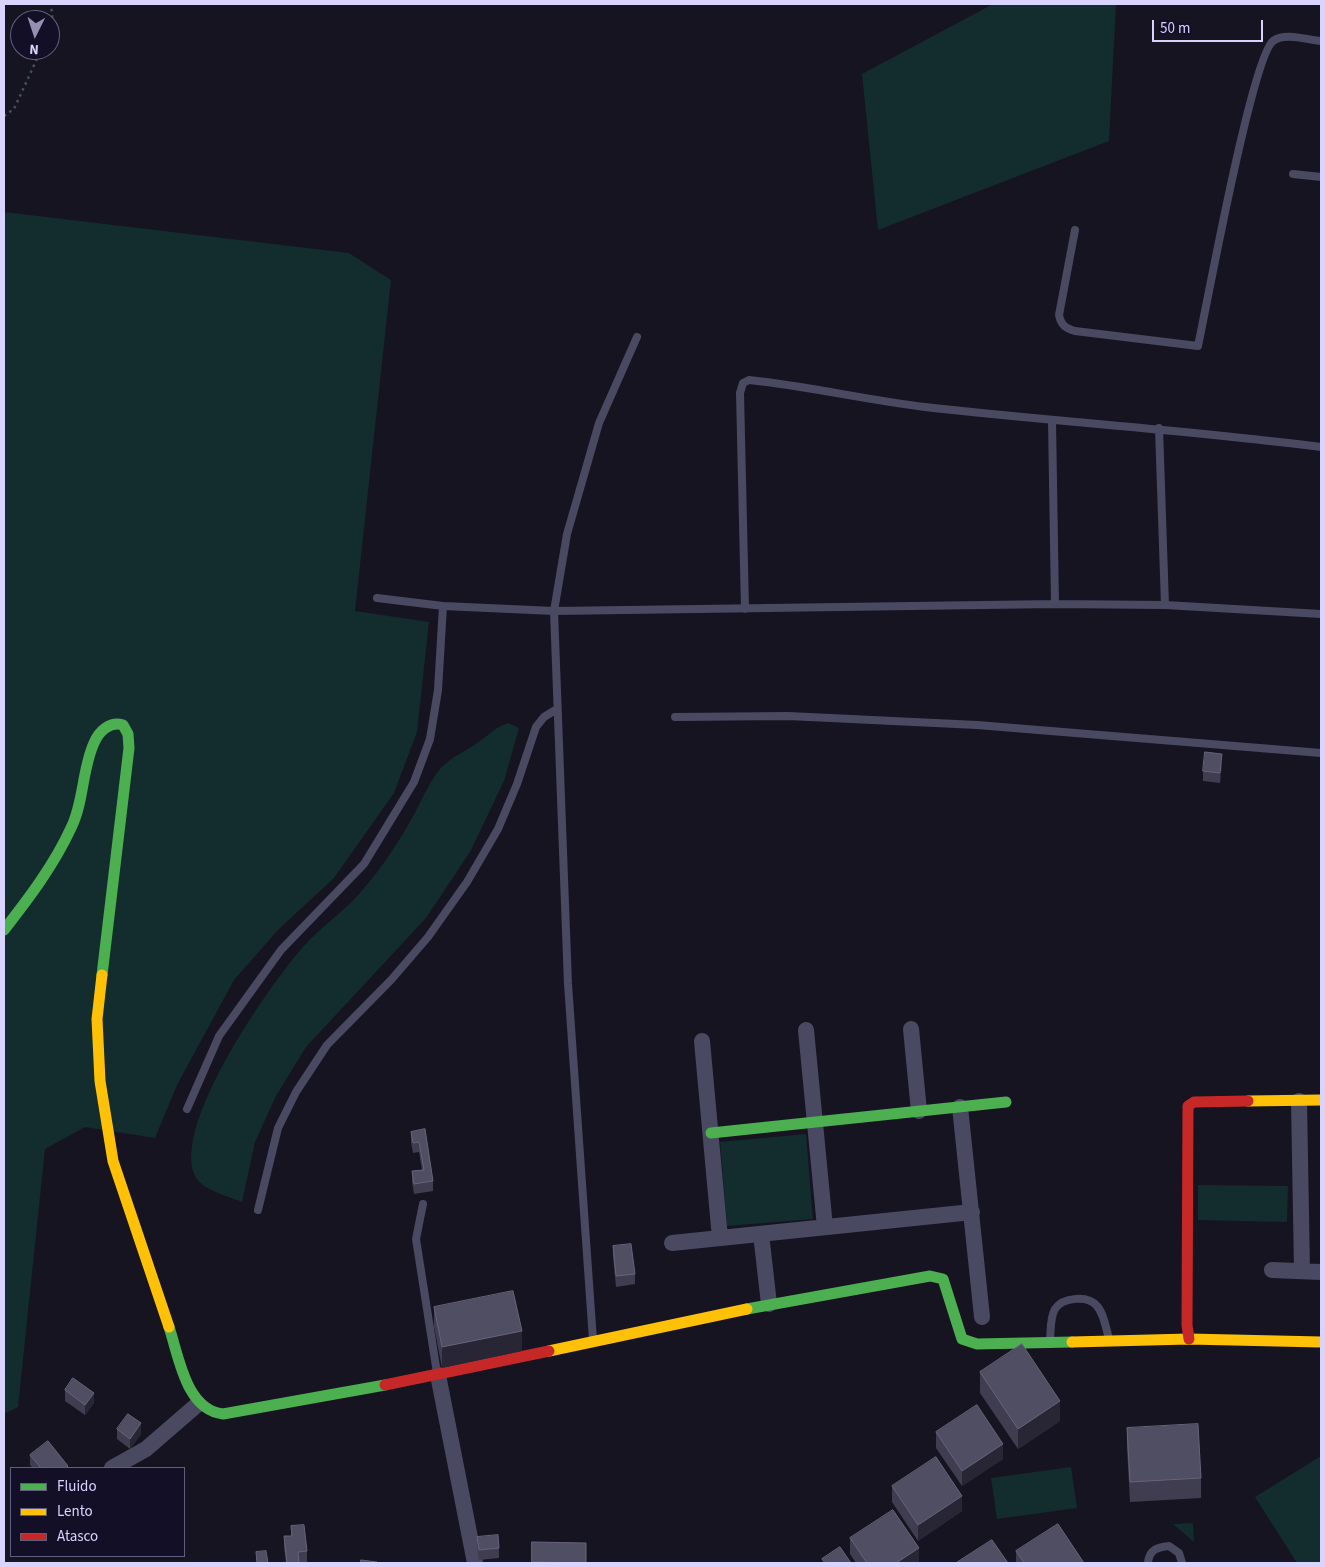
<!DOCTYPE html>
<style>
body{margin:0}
#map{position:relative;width:1325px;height:1567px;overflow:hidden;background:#161421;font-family:"Source Sans 3",sans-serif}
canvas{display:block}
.frame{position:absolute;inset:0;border:5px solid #d9d4ff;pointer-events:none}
.legend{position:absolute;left:10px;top:1467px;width:175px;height:90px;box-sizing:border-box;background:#130f26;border:1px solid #625e7d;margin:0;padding:6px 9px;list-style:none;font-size:15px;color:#d9d4ff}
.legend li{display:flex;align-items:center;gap:10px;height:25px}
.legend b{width:25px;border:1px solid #625e7d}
.north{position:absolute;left:10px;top:10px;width:50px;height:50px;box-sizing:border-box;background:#130f26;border:1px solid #625e7d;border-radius:50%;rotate:184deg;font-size:14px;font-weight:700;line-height:20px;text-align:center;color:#d9d4ff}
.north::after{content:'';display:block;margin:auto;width:18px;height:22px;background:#9591b1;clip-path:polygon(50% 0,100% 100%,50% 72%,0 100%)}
.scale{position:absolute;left:1152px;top:20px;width:111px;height:22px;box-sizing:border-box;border:2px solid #d9d4ff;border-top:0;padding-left:6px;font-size:15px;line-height:18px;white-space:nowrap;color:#d9d4ff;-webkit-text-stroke:4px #130f26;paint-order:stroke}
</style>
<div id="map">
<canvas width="1325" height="1567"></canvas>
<div class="frame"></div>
<ul class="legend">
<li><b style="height:6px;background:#4caf50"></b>Fluido</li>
<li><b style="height:6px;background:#ffc107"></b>Lento</li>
<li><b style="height:6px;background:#c62828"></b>Atasco</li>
</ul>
<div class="north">N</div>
<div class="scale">50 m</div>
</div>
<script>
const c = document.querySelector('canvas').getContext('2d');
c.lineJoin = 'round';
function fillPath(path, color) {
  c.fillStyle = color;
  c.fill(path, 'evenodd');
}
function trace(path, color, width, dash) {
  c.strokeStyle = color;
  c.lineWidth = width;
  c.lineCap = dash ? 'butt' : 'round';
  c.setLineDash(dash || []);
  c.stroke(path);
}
fillPath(new Path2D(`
 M993,4H1116L1109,141L878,230L862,74Z
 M4,212L349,253L391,280L355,611L429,622L417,732L394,793L334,878L278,930L234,980L177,1085L155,1138L85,1127L45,1149L18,1407L4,1414Z
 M508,723L519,728L504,781L470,852L426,918L306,1047L276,1096L255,1142L242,1202C228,1196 200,1190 194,1174C174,1122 268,987 302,948C321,926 347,910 365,887C383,866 398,843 412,818C421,802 428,784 440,769C451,757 464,752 477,743C488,736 495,727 508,723Z
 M806,1134L813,1219L727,1226L720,1142Z
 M1198,1185L1288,1186L1287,1222L1198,1220Z
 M1321,1456V1563H1297L1255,1497Z
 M1071,1467L1077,1508L997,1519L991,1478Z
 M1193,1523L1194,1542L1173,1524Z`), '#132c2d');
trace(new Path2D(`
 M50,30L53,24L51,4
 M4,116L14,109L41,50`), '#44505f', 2.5, [2.5, 4]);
trace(new Path2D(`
 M1293,174L1321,177
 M1075,230L1059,315C1061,325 1065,328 1075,331L1198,346C1207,304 1252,58 1273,41C1285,32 1307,40 1321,41
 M1052,421L1055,604
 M1159,428L1165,605
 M377,598L443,606L554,611L1055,604L1165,605L1321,614
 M745,609L740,393L743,383L749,380C808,386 866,400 925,407C1057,422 1189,430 1321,447
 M675,717L788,716L977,725L1321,753
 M187,1109L219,1036L281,950L364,864L414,782L430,739L438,690L443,606
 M423,1204L416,1239L437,1373
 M258,1210L278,1128L296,1092L327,1045L391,980L428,937L467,882L498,829L517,784L536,727L544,717L557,709
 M593,1340L568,984L554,611L567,534L599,423L637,337
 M1050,1340C1051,1330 1050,1317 1055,1309C1063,1297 1088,1295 1097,1306C1104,1314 1106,1328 1109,1339
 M1148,1563C1149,1550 1157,1547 1169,1546L1179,1553L1182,1563`), '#4a4962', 8);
trace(new Path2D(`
 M911,1029L919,1111
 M806,1030L825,1227
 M702,1041L720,1238
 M1299,1101L1302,1270
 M960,1107L982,1317
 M761,1234L769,1304
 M672,1243L972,1212
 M1272,1270L1321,1272
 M438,1375L475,1563
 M112,1468L146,1449L198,1404`), '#4a4962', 16);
trace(new Path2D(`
 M4,930C29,898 54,865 71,828C84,802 82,769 94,743C99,731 110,721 123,725L128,734L129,748L102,975
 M711,1133L1006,1102
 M747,1309L930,1276L943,1279L962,1339L977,1344L1072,1342
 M169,1327C179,1357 186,1410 223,1414L385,1385`), '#4caf50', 11);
trace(new Path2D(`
 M102,975L97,1019L100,1081L113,1161L169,1327
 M1248,1101L1321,1100
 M1072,1342L1189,1339L1321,1342
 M549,1351L747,1309`), '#ffc107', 11);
trace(new Path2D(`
 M1189,1339L1187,1325L1188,1106L1194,1102L1248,1101
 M385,1385L549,1351`), '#c62828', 11);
fillPath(new Path2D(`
 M1222,764L1220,783L1203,781V771Z
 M425,1129L433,1181V1191L414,1194L412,1182V1171L422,1170L419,1152L413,1153L411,1142V1132Z
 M613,1246L635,1274V1284L616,1287L613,1256Z
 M434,1307L522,1351L442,1368L434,1327Z
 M980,1372L1060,1421L1018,1449L980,1393Z
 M65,1390L94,1403L85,1415L65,1401Z
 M1127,1428L1201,1478V1498L1130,1502L1127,1448Z
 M117,1429L141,1434L130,1449L117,1439Z
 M936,1432L1003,1459L962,1486L936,1448Z
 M30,1455L68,1468H33L30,1465Z
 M892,1486L962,1511L918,1541L892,1502Z
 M291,1526L307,1551V1562H299V1563H286L284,1547V1536H291Z
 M477,1537L499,1548V1558L479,1560L477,1547Z
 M850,1538L919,1563H856L850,1554Z
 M532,1542L586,1563H532Z
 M1016,1551L1084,1563H1016Z`), '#403d50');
fillPath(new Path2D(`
 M1222,754V764L1220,783V773Z
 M522,1331V1351L442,1368V1347Z
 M94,1393V1403L85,1415V1405Z
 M1060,1401V1421L1018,1449V1429Z
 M141,1423V1434L130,1449V1439Z
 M1003,1444V1459L962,1486V1471Z
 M962,1496V1511L918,1541V1525Z
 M919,1548V1563H896Z`), '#282635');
const building = new Path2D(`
 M1205,752L1222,754L1220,773L1203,771Z
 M425,1129L433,1181L414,1184L412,1171L424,1170L419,1142L413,1143L411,1132Z
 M631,1244L635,1274L616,1276L613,1246Z
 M513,1291L522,1331L442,1347L434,1307Z
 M1022,1344L1060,1401L1018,1429L980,1372Z
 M73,1378L94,1393L85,1405L65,1390Z
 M977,1405L1003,1444L962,1471L936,1432Z
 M128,1414L141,1423L130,1439L117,1429Z
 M1198,1424L1201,1478L1130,1482L1127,1428Z
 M48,1441L68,1466L66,1468H41L30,1455Z
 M936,1457L962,1496L918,1525L892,1486Z
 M893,1510L919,1548L896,1563H867L850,1538Z
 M1058,1524L1084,1563H1024L1016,1551Z
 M304,1525L307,1551L298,1552L299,1563H287L284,1536H292L291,1526Z
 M498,1535L499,1548L479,1550L477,1537Z
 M992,1540L1008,1563H956Z
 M532,1542L586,1543V1563L532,1562Z
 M840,1547L851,1563H825L822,1559Z
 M266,1551L268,1563H257L256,1552Z
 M361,1560L377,1562V1563H361Z`);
fillPath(building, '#504e63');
trace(building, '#66637b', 1);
</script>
